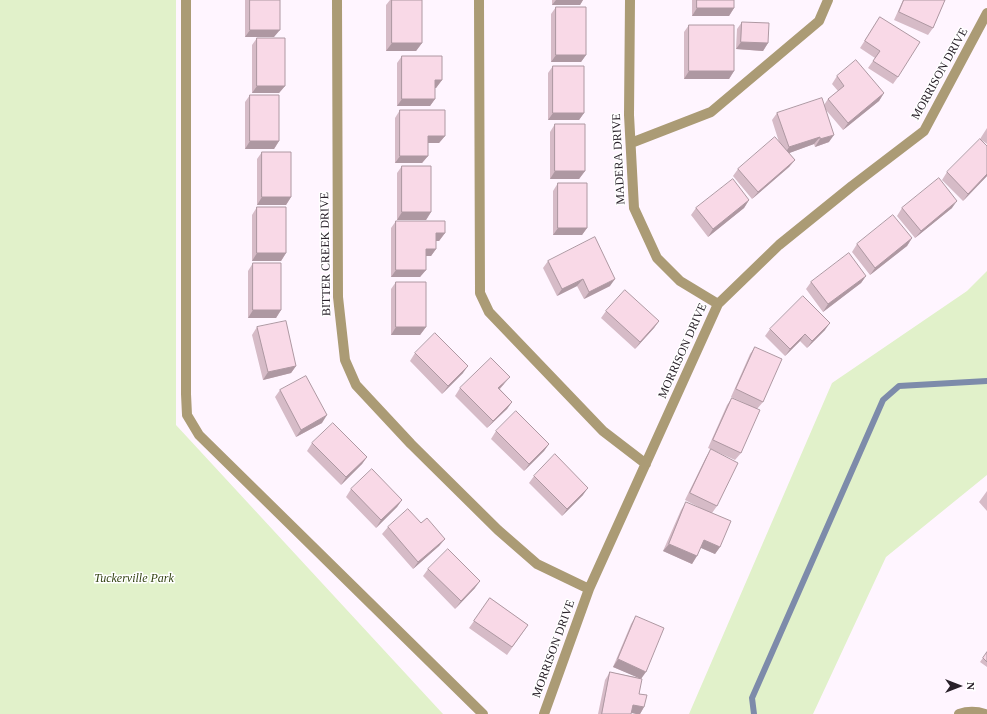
<!DOCTYPE html>
<style>
body{margin:0}
#map{position:relative;width:987px;height:714px;overflow:hidden;background:#fff5ff;font-family:"Times New Roman",serif}
canvas{display:block}
.north{position:absolute;left:939px;top:666px;width:40px;height:40px;-webkit-text-stroke:3px #fff;paint-order:stroke;rotate:90deg;font-size:11px;font-weight:700;line-height:16px;text-align:center;color:#29212a}
.north::after{content:'';display:block;margin:auto;width:14px;height:18px;background:#29212a;clip-path:polygon(50% 0,100% 100%,50% 72%,0 100%)}
</style>
<div id="map">
<canvas width="987" height="714"></canvas>
<div class="north">N</div>
</div>
<script>
const c = document.querySelector('canvas').getContext('2d');
c.lineJoin = 'round';
function fillPath(path, color) {
  c.fillStyle = color;
  c.fill(path, 'evenodd');
}
function trace(path, color, width, dash) {
  c.strokeStyle = color;
  c.lineWidth = width;
  c.lineCap = dash ? 'butt' : 'round';
  c.setLineDash(dash || []);
  c.stroke(path);
}
function drawText(font, color, halo, rows, align = 'center') {
  c.font = font + ' "Times New Roman",serif';
  c.lineWidth = 3;
  c.setLineDash([]);
  c.textBaseline = 'middle';
  c.strokeStyle = halo;
  c.fillStyle = color;
  for (const [text, x, y, turn = 0] of rows) {
    c.save();
    c.translate(x, y);
    c.rotate((+turn || 0) * Math.PI / 180);
    c.textAlign = isNaN(turn) ? turn : align;
    if (halo) c.strokeText(text, 0, 0);
    c.fillText(text, 0, 0);
    c.restore();
  }
}
fillPath(new Path2D(`
 M0,0H176V425L443,714H0Z
 M987,271V475L886,557L813,714H689L832,383L967,291Z`), '#e1f1ca');
trace(new Path2D(`
 M754,714L752,698L883,400L899,386L987,381`), '#7d8baa', 6);
trace(new Path2D(`
 M186,0V394L187,415L199,435L483,714
 M337,0L338,297L345,360L356,385L411,444L498,530L537,564L589,589
 M479,0L480,293L489,312L603,431L646,464
 M630,0L629,115L634,208L657,258L680,281L718,304
 M631,143L711,112L819,21L828,0
 M544,714L589,589L718,304L779,245L852,186L924,131L987,13
 M959,714C968,711 976,711 985,714`), '#ab9b75', 10);
fillPath(new Path2D(`
 M245,0H280L274,37H245Z
 M390,0H422V43L416,51H386V5Z
 M552,0H583L580,5H552Z
 M692,0H734V8L729,16H692Z
 M903,0H945L933,28L928,35L894,20Z
 M556,7L586,55L581,62H551V14Z
 M880,17L898,77L893,84L868,68L875,58L860,48Z
 M742,22L768,43L763,51L736,49L737,29Z
 M689,25L734,71L729,79H684V32Z
 M257,38L285,86L279,93H252V45Z
 M402,56L442,80L436,88H435V99L430,106H397V63Z
 M553,66L584,113L579,120H548V73Z
 M837,76L884,93L879,101L843,130L826,110L829,142L815,147L814,144L789,153L795,160L789,167L752,199L733,176L738,169L779,142L772,120L777,113L824,105L828,99L838,91L832,84Z
 M250,95L279,141L274,149H245V102Z
 M400,110L445,136L439,143H428V156L422,163H395V118Z
 M555,124L585,171L579,179H550V132Z
 M987,128V144L980,139Z
 M987,146V176L963,201L942,180L947,172Z
 M262,152L291,197L286,205H257V159Z
 M402,166L431,212L426,220H397V173Z
 M558,183L587,228L582,235H553V191Z
 M749,200L744,208L708,237L691,215L696,208Z
 M257,207L286,253L281,261H252V215Z
 M902,208H952L915,238L897,216Z
 M396,221L445,233L439,241H436V249L431,256H426V270L420,277H391V228Z
 M912,238L907,246L870,275L852,252L857,244Z
 M548,261L610,286L584,299L577,286L557,296L543,268Z
 M253,263L281,310L276,318H248V271Z
 M866,276L861,283L823,312L806,289L811,282Z
 M396,282L426,327L420,335H391V289Z
 M606,311L659,321L654,328L635,349L601,318Z
 M257,327L296,366L291,373L263,380L252,335Z
 M770,329L825,330L807,348L800,341L785,356L765,336Z
 M755,347L763,402L757,409L741,453L735,460L708,448L727,405L732,398L747,404L731,397L750,354Z
 M415,353L463,373L442,394L410,361Z
 M504,384L500,389L512,402L507,409L487,428L455,396L460,388Z
 M280,390L322,423L296,437L275,397Z
 M496,431L549,444L544,451L524,471L491,439Z
 M312,443L367,457L362,464L341,485L307,451Z
 M711,449L717,506L712,513L720,547L715,554L701,548L692,564L663,551L681,510L686,502L708,512L685,500L706,457Z
 M534,476L583,495L562,516L529,483Z
 M351,489L402,500L397,507L376,528L346,497Z
 M987,491V511L979,502Z
 M388,527L445,539L439,546L413,569L382,534Z
 M428,569L475,588L455,609L423,576Z
 M490,598L528,625L507,655L469,628Z
 M636,616L641,679L639,694L644,707L640,714L631,713V714H598L605,680L610,672L640,678L613,667L631,624Z
 M987,652V667L980,662Z`), '#d6bbc7');
fillPath(new Path2D(`
 M556,0H583L580,5H552Z
 M697,8H734L729,16H692Z
 M250,30H280L274,37H245Z
 M741,42L768,43L763,51L736,49Z
 M392,43H422L416,51H386Z
 M556,55H586L581,62H551Z
 M689,71H734L729,79H684Z
 M435,80H442L436,88H430Z
 M257,86H285L279,93H252Z
 M884,93L879,101L843,130L848,123Z
 M402,99H435L430,106H397Z
 M553,113H584L579,120H548Z
 M834,135L829,142L815,147L820,139Z
 M428,136H445L439,143H422Z
 M820,137L814,144L784,155L789,147Z
 M250,141H279L274,149H245Z
 M400,156H428L422,163H395Z
 M795,160L789,167L752,199L758,192Z
 M555,171H585L579,179H550Z
 M987,174V176L963,201L968,194Z
 M262,197H291L286,205H257Z
 M749,200L744,208L708,237L713,229Z
 M957,201L952,208L915,238L921,231Z
 M402,212H431L426,220H397Z
 M558,228H587L582,235H553Z
 M436,233H445L439,241H431Z
 M912,238L907,246L870,275L875,268Z
 M426,249H436L431,256H420Z
 M257,253H286L281,261H252Z
 M396,270H426L420,277H391Z
 M866,276L861,283L823,312L828,304Z
 M583,279L577,286L557,296L562,289Z
 M615,279L610,286L584,299L589,292Z
 M253,310H281L276,318H248Z
 M659,321L654,328L635,349L640,342Z
 M830,323L825,330L807,348L812,341Z
 M396,327H426L420,335H391Z
 M805,334L800,341L785,356L790,349Z
 M296,366L291,373L263,380L268,372Z
 M468,366L463,373L442,394L448,386Z
 M510,377L504,384L493,395L498,388Z
 M512,402L507,409L487,428L493,421Z
 M327,415L322,423L296,437L301,430Z
 M549,444L544,451L524,471L529,464Z
 M367,457L362,464L341,485L346,477Z
 M588,488L583,495L562,516L567,509Z
 M402,500L397,507L376,528L381,520Z
 M445,539L439,546L413,569L418,562Z
 M704,540L720,547L715,554L699,547Z
 M669,544L697,556L692,564L663,551Z
 M480,581L475,588L455,609L461,601Z
 M618,659L646,672L641,679L613,667Z
 M633,705L644,707L640,714H636L628,712Z`), '#ae98a2');
const building = new Path2D(`
 M250,0H280V30H250Z
 M392,0H422V43H392Z
 M697,0H734V8H697Z
 M904,0H945L933,28L899,12Z
 M556,7H586V55H556Z
 M880,17L920,42L898,77L873,61L880,51L865,41Z
 M742,22L769,23L768,43L741,42Z
 M689,25H734V71H689Z
 M257,38H285V86H257Z
 M402,56H442V80H435V99H402Z
 M856,60L884,93L848,123L828,99L844,86L837,76Z
 M553,66H584V113H553Z
 M250,95H279V141H250Z
 M822,98L834,135L820,139V137L789,147L777,113Z
 M400,110H445V136H428V156H400Z
 M555,124H585V171H555Z
 M775,137L795,160L758,192L738,169Z
 M980,139L987,146V174L968,194L947,172Z
 M262,152H291V197H262Z
 M402,166H431V212H402Z
 M939,178L957,201L921,231L902,208Z
 M733,179L749,200L713,229L696,208Z
 M558,183H587V228H558Z
 M257,207H286V253H257Z
 M893,215L912,238L875,268L857,244Z
 M396,221H445V233H436V249H426V270H396Z
 M595,237L615,279L589,292L583,279L562,289L548,261Z
 M849,253L866,276L828,304L811,282Z
 M253,263H281V310H253Z
 M396,282H426V327H396Z
 M625,290L659,321L640,342L606,311Z
 M803,296L830,323L812,341L805,334L790,349L770,329Z
 M286,321L296,366L268,372L257,327Z
 M435,333L468,366L448,386L415,353Z
 M755,347L782,359L763,402L736,389Z
 M491,358L510,377L498,388L512,402L493,421L460,388Z
 M306,376L327,415L301,430L280,390Z
 M732,398L760,410L741,453L713,440Z
 M516,411L549,444L529,464L496,431Z
 M333,423L367,457L346,477L312,443Z
 M711,449L738,463L717,506L690,493Z
 M555,454L588,488L567,509L534,476Z
 M372,469L402,500L381,520L351,489Z
 M686,502L731,521L720,547L704,540L697,556L669,544Z
 M408,509L421,523L427,518L445,539L418,562L388,527Z
 M448,549L480,581L461,601L428,569Z
 M490,598L528,625L512,647L474,621Z
 M636,616L664,628L646,672L618,659Z
 M987,652V662L983,658Z
 M610,672L642,679L639,694L647,695L644,707L633,705L631,714H602Z`);
fillPath(building, '#f9d9e7');
trace(building, '#ae98a2', 1);
drawText('12px', '#29212a', '#fff', [
 ["MORRISON DRIVE",940,74,-61],
 ["MADERA DRIVE",619,159,-93],
 ["BITTER CREEK DRIVE",326,254,-91],
 ["MORRISON DRIVE",683,351,-66],
 ["MORRISON DRIVE",554,649,-70]
]);
drawText('italic 12px', '#324211', '#fff', [
 ["Tuckerville Park",134,579]
]);
</script>
